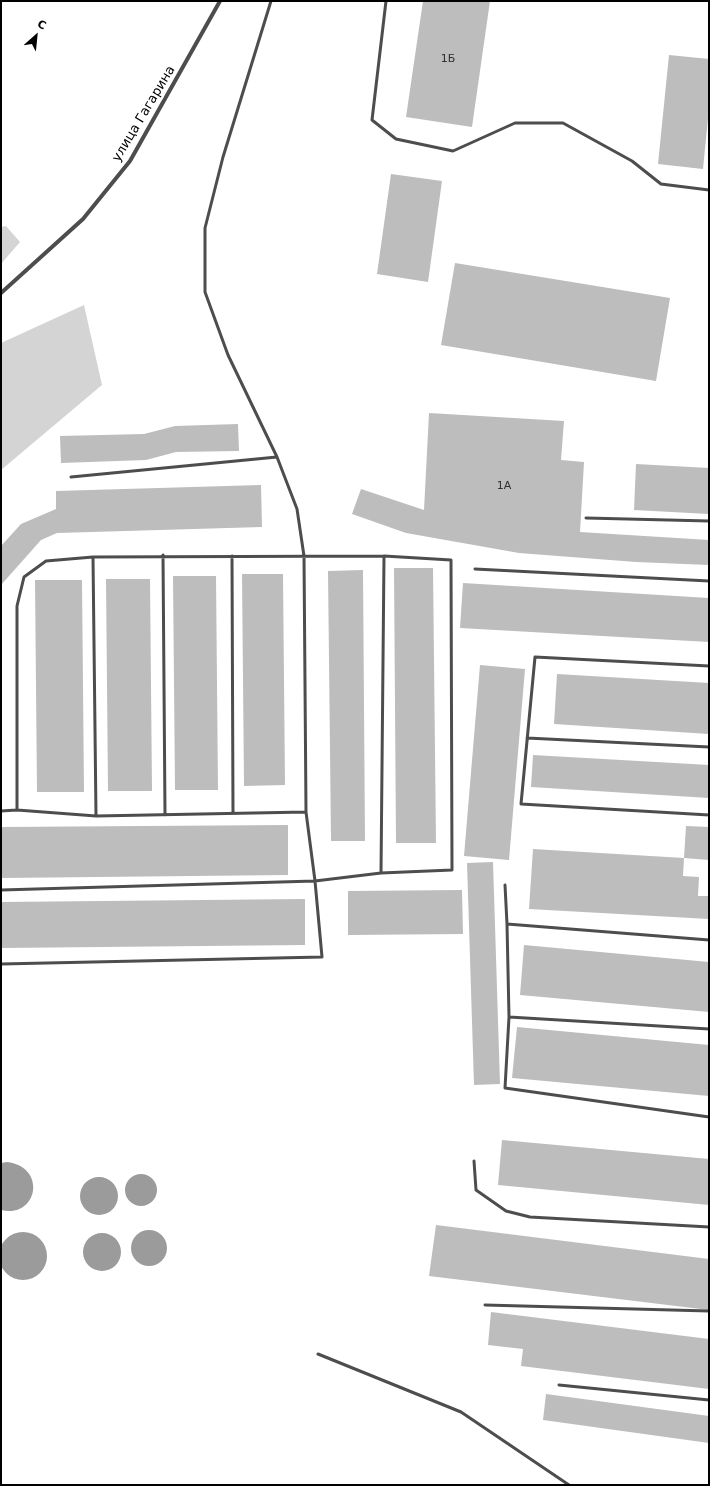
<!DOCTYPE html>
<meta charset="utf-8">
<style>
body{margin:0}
#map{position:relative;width:710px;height:1486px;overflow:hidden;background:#fff;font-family:"DejaVu Sans",sans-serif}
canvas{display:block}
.frame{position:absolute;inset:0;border:2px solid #000;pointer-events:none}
.north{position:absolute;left:16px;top:16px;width:40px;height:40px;-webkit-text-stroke:3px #fff;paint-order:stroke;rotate:27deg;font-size:11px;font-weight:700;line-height:16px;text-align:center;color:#000}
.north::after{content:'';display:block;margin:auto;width:14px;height:18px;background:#000;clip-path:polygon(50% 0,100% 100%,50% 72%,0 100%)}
</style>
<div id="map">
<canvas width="710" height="1486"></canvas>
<div class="frame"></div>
<div class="north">С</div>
</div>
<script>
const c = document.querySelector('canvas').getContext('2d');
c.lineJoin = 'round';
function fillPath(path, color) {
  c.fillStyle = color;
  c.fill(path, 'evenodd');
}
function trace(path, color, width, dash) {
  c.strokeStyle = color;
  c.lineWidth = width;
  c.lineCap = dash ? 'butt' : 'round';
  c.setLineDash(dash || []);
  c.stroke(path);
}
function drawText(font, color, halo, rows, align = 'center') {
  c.font = font + ' "DejaVu Sans",sans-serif';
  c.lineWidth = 4;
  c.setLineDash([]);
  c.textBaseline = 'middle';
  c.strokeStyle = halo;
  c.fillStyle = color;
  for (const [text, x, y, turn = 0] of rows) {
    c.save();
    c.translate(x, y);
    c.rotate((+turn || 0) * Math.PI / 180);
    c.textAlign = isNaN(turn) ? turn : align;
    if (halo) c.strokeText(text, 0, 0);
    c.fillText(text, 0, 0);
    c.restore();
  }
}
fillPath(new Path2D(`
 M6,226L20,242L1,264V227Z
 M84,305L102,385L1,470V343Z`), '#d4d4d4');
fillPath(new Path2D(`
 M7,1162C48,1167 37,1219 1,1210V1163Z
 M125 1190a16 16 0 1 1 32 0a16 16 0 1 1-32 0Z
 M80 1196a19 19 0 1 1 38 0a19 19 0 1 1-38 0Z
 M131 1248a18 18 0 1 1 36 0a18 18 0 1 1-36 0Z
 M-1 1256a24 24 0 1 1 48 0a24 24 0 1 1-48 0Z
 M83 1252a19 19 0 1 1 38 0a19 19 0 1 1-38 0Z`), '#9b9b9b');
fillPath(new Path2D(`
 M423,1H490L472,127L406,117Z
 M669,55L709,59V108L703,169L658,164Z
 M391,174L442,181L428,282L377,274Z
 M455,263L670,298L656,381L441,345Z
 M429,413L564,421L561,460L584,462L580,532L709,540V565L636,562L519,553L406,533L352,514L361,489L424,510Z
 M238,424L239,451L176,452L146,460L61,463L60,436L144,434L175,426Z
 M636,464L709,468V514L634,510Z
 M261,485L262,527L57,533L41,540L1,585V546L21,524L56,509V491Z
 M394,568H433L436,843H396Z
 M363,570L365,841H331L328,571Z
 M242,574H283L285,785L244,786Z
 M173,576H216L218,790H175Z
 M106,579H150L152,791H108Z
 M35,580H82L84,792H37Z
 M463,583L709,598V642L460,628Z
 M480,665L525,669L509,860L464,856Z
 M557,674L709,683V734L554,724Z
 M533,755L709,765V798L531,787Z
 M288,825V875L1,878V827Z
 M686,826L709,827V860L684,858Z
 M533,849L684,858L683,876L699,877L698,896H709V919L529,909Z
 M493,862L500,1084L474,1085L467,863Z
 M462,890L463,934L348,935V891Z
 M305,899V945L1,948V902Z
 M524,945L709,962V1012L520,995Z
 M517,1027L709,1045V1096L512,1078Z
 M502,1140L709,1159V1205L498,1185Z
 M436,1225L709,1259V1310L429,1276Z
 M491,1312L709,1339V1389L521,1366L523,1349L488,1345Z
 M546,1394L709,1416V1443L543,1420Z`), '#bdbdbd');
trace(new Path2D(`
 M271,1L223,157L205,228V292L228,355L277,457L297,509L304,556L306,812L96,816L17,810V606L24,577L46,561L93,557L384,556L451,560L452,870L381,873L315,881L306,812
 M386,1L372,120L396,139L453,151L515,123H563L632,161L661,184L709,190
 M71,477L277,457
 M586,518L709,521
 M163,555L165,815
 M232,556L233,813
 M93,557L96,816
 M475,569L709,581
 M709,666L535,657L521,804L709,815
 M527,738L709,747
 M1,811L17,810
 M381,873L384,556
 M505,885L507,924L709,940
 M1,890L315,881L322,957L1,964
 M507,924L509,1017L505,1088L709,1117
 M509,1017L709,1029
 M474,1161L476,1190L506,1211L530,1217L709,1227
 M485,1305L709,1311
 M318,1354L461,1412L569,1485
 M559,1385L709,1400`), '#4d4d4d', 3);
trace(new Path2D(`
 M1,293L83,219L130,161L220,1`), '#4d4d4d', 4);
drawText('11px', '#2f2f2f', null, [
 ["1Б",448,59],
 ["1А",504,486]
]);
drawText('13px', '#000', '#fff', [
 ["улица Гагарина",144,114,-59]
]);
</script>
